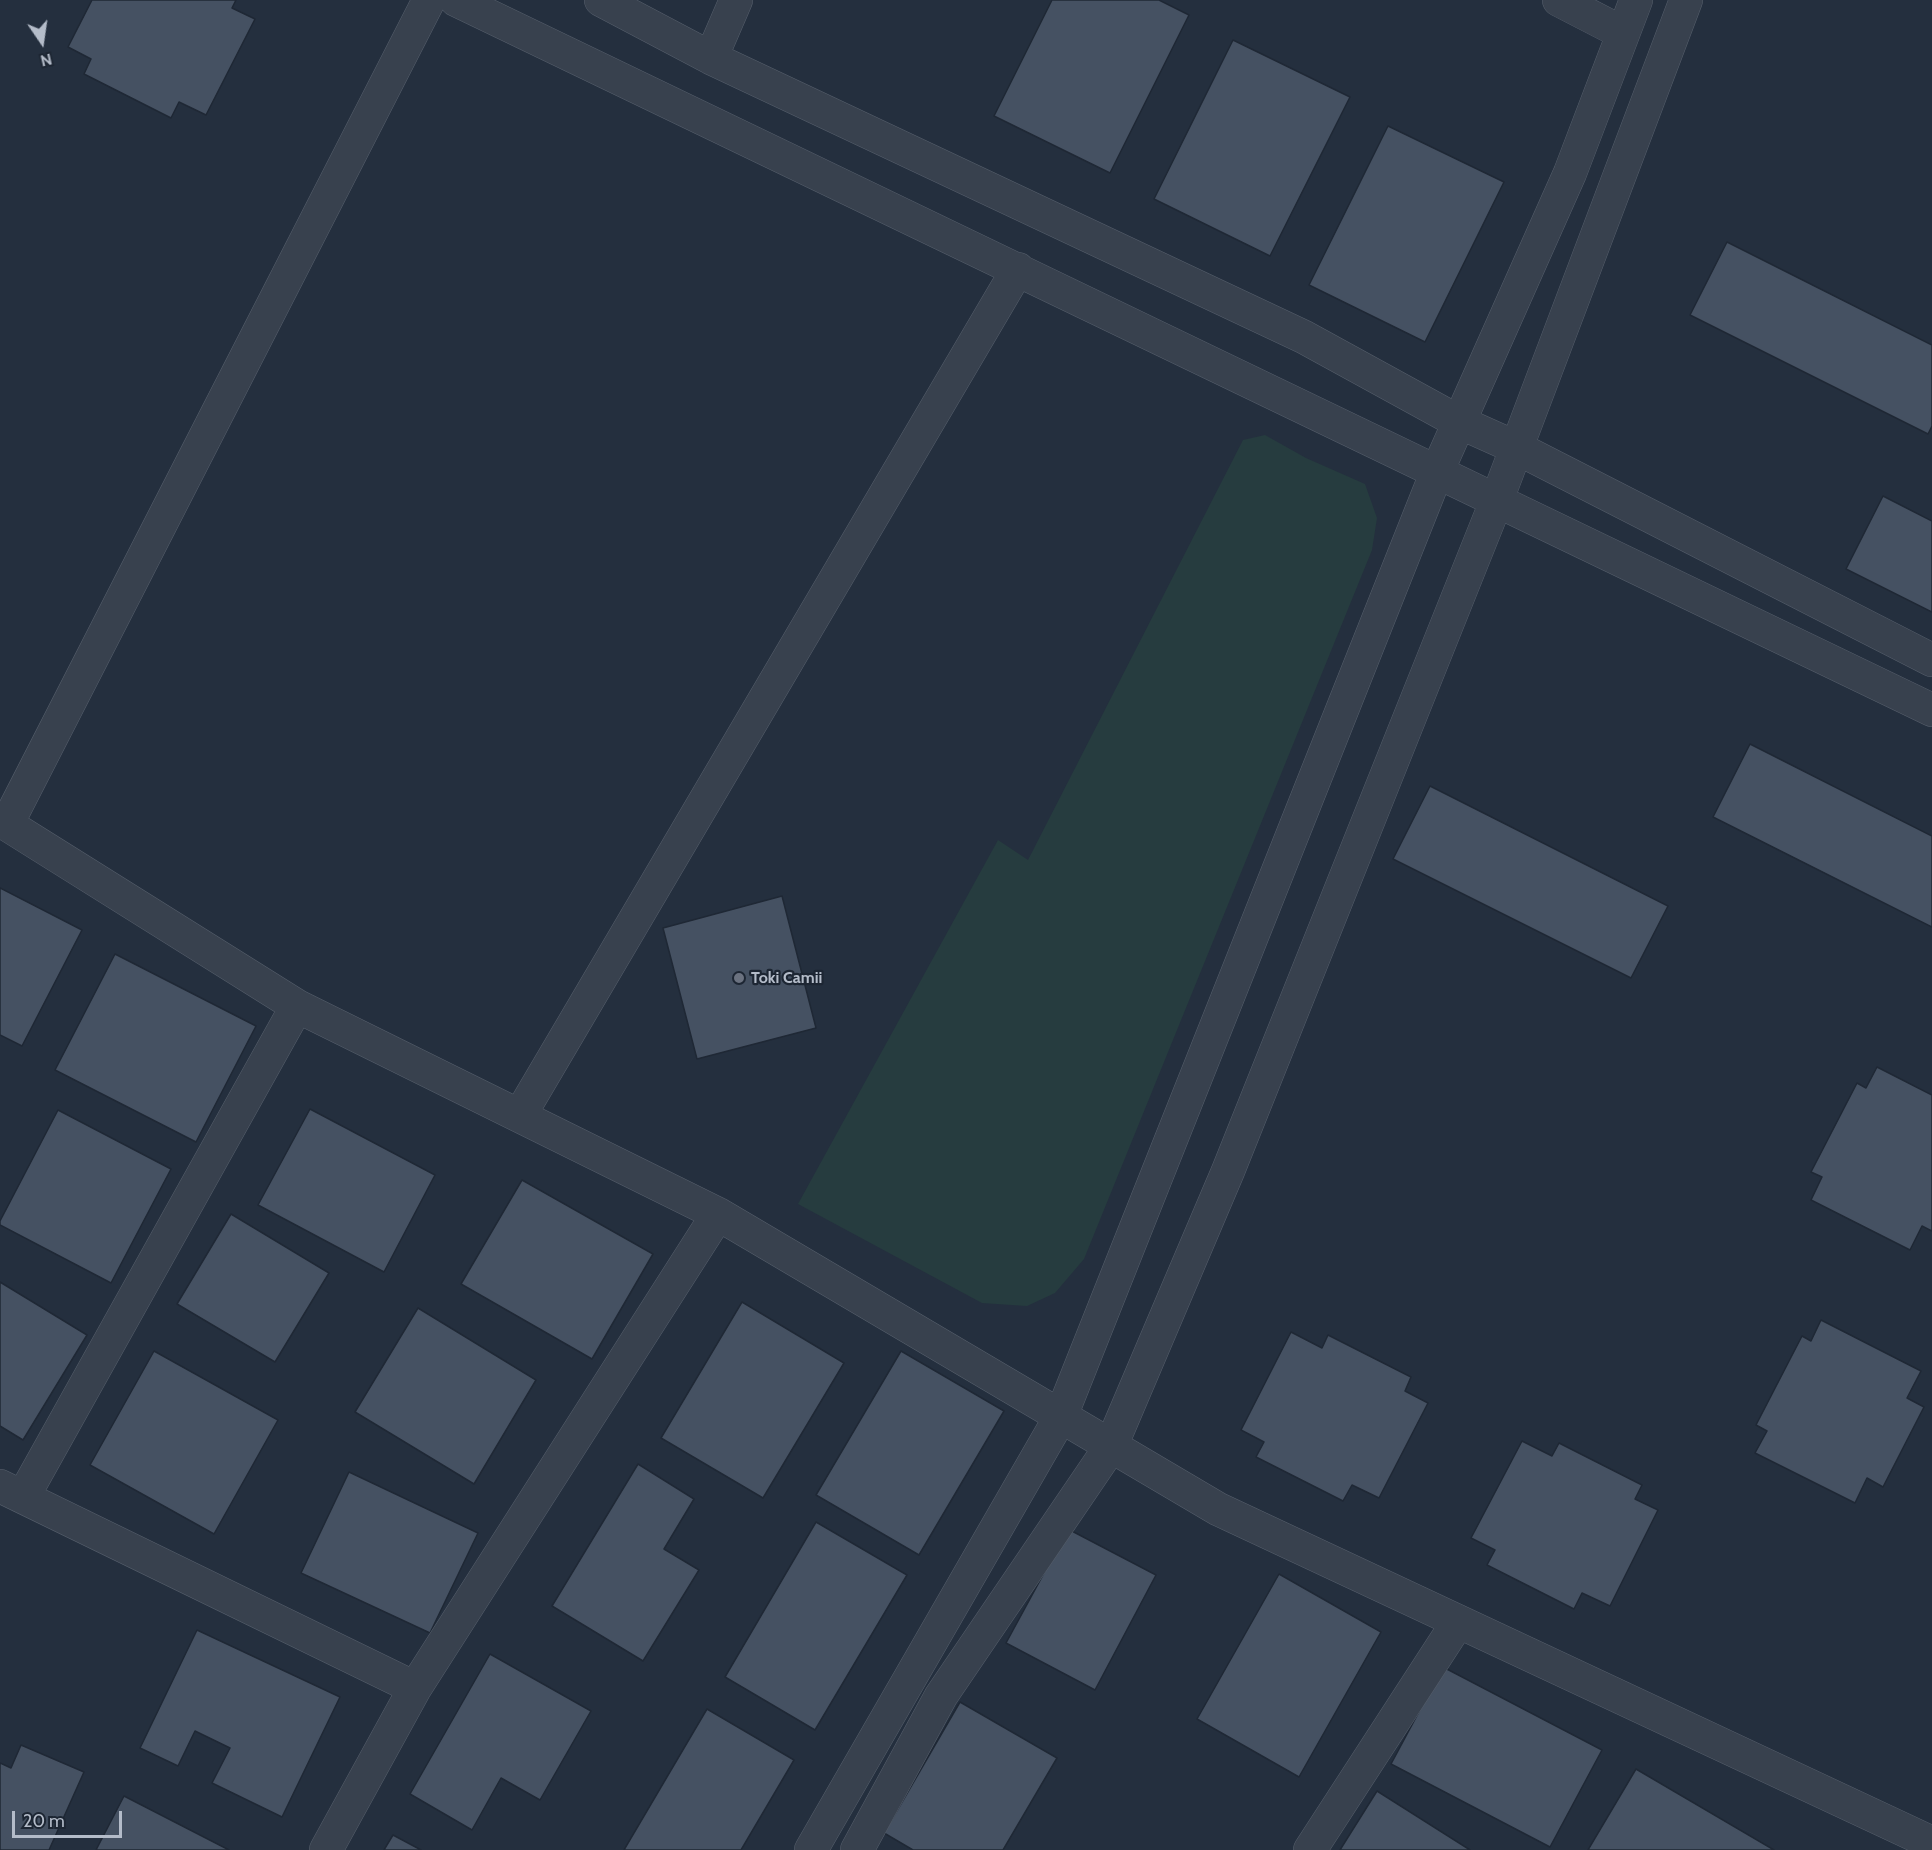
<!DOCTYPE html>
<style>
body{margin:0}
#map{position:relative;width:1932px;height:1850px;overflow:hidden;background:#242f3e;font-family:Cabin,sans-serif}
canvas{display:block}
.north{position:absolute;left:12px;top:12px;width:60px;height:60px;-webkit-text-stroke:4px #1d2633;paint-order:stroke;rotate:167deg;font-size:16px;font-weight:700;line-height:24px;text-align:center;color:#b4bcc9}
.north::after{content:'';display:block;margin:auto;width:21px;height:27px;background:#b4bcc9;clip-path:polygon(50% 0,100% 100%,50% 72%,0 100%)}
.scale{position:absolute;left:12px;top:1811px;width:110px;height:27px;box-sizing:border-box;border:3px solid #b4bcc9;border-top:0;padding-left:8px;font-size:18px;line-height:21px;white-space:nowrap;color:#b4bcc9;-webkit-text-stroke:4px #1d2633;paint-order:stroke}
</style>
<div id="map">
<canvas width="1932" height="1850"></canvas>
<div class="north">N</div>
<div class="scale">20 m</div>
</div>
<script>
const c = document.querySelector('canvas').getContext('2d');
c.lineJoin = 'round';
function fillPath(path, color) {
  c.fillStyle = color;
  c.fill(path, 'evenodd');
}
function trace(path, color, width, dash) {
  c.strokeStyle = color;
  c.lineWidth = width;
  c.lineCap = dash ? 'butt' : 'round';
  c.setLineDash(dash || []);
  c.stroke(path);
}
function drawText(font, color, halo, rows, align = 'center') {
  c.font = font + ' Cabin,sans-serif';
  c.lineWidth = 4.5;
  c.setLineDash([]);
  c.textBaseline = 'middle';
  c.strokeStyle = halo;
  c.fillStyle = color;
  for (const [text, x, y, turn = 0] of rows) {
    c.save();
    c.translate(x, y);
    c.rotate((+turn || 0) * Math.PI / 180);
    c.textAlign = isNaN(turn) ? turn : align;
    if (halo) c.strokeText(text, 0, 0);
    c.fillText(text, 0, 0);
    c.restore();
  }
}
fillPath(new Path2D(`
 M1265,435L1306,458L1365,484L1377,518L1372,550L1084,1259L1055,1293L1027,1306L982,1303L798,1204L998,840L1028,860L1243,440Z`), '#263c3f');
const building = new Path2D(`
 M92,0H236L232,8L255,19L206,115L179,102L171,118L84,74L91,59L68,47Z
 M1052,0H1159L1189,15L1110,173L994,116Z
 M1233,40L1350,97L1270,256L1154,199Z
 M1388,126L1504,182L1425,342L1309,285Z
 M1727,242L1932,345V426L1928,434L1690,315Z
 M1883,496L1932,521V612L1846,569Z
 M1750,744L1932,836V927L1713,817Z
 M1430,786L1668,906L1631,978L1393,859Z
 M0,888L82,930L22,1046L0,1035Z
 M782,896L816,1028L697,1059L663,928Z
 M115,954L256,1026L196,1142L55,1070Z
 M1877,1067L1932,1095V1231L1922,1226L1910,1250L1811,1200L1822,1177L1811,1172L1857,1083L1866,1088Z
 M310,1109L435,1175L384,1272L258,1205Z
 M58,1110L171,1169L111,1283L0,1225V1221Z
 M522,1180L653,1254L592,1359L461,1284Z
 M231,1214L329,1273L275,1362L177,1304Z
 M0,1282L87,1335L23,1440L0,1426Z
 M742,1302L844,1363L763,1498L661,1438Z
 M418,1308L536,1380L474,1484L355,1412Z
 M1821,1320L1921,1371L1907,1398L1924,1407L1883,1487L1867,1478L1855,1503L1755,1453L1767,1431L1756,1425L1802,1336L1811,1341Z
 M1291,1332L1322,1348L1328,1335L1411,1377L1405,1391L1428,1403L1379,1498L1352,1485L1343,1501L1256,1457L1264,1442L1241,1430Z
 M154,1351L278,1420L214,1534L90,1465Z
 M901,1351L1004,1411L919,1555L816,1495Z
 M1522,1441L1552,1456L1559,1443L1642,1485L1635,1499L1658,1510L1610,1606L1582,1593L1574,1609L1487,1565L1495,1550L1471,1538Z
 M638,1464L694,1499L664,1549L699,1570L643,1661L552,1606Z
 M349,1472L478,1533L430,1633L301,1573Z
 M816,1522L907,1575L815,1730L725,1677Z
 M1068,1529L1156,1575L1095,1690L1006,1643Z
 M1279,1574L1381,1632L1299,1777L1197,1719Z
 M197,1630L340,1697L282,1817L212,1783L230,1748L195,1731L178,1766L140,1748Z
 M490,1654L591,1711L540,1800L501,1778L472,1830L410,1794Z
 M1443,1667L1602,1750L1550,1847L1391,1764Z
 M960,1702L1057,1758L1003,1850H913L884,1833Z
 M707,1709L794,1760L741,1850H624Z
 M21,1745L84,1772L49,1850H0V1763L11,1768Z
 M1636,1769L1774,1850H1588Z
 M1377,1791L1470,1850H1340Z
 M124,1796L229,1850H96Z
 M393,1835L421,1850H384Z`);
fillPath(building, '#455162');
trace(building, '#1f2835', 1.5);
const minor = new Path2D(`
 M456,0C948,236 1439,475 1932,710
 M601,0L711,58L1304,337L1459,422L1517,448L1932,660
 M1559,0L1623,33
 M711,58L736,0
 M0,820L297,1006L718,1214L1218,1509L1932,1843
 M7,824L429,0
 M520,1115L1018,269
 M0,1486L415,1688
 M23,1497L297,1006
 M326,1850L415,1688L718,1214
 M811,1850L1061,1416L1436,474L1570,173L1636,0
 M857,1850L941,1696L1111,1446L1228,1171L1496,502L1686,0
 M1310,1850L1458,1622`);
trace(minor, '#565f6c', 34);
trace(minor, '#38414e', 33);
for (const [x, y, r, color] of [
 [739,978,6,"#6b7280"]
]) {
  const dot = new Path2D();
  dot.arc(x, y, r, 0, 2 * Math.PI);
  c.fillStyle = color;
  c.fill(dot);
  trace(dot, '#1d2633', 2);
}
drawText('bold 16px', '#b4bcc9', '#1d2633', [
 ["Toki Camii",751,978]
], 'left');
</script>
